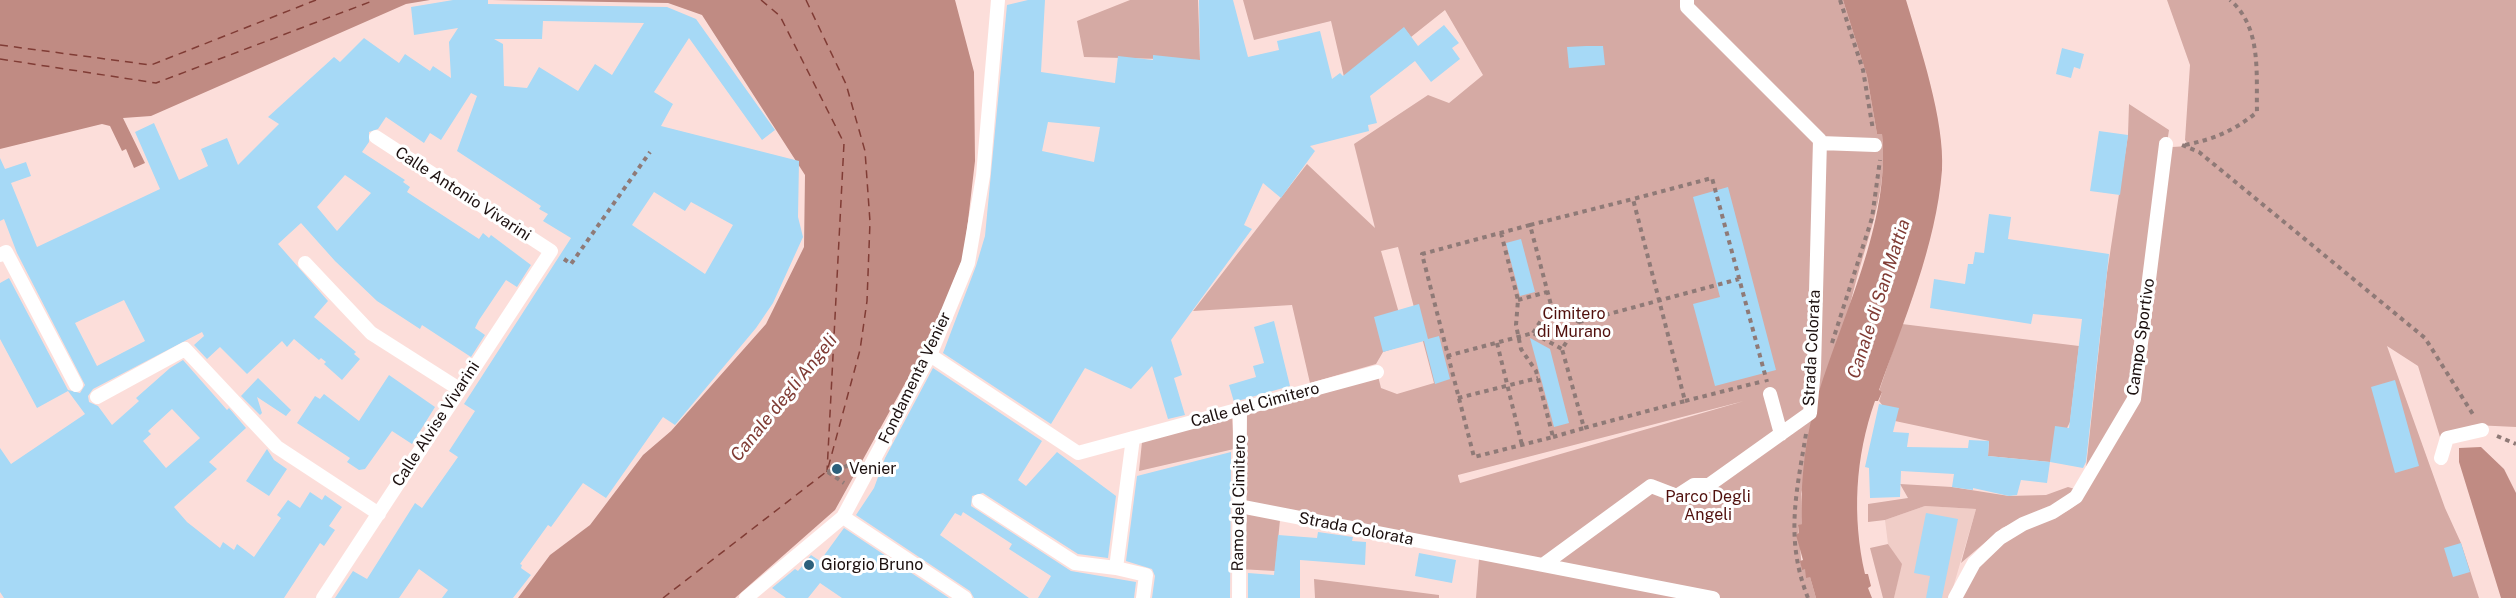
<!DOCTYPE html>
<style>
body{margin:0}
canvas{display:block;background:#fcdeda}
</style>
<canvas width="2516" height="598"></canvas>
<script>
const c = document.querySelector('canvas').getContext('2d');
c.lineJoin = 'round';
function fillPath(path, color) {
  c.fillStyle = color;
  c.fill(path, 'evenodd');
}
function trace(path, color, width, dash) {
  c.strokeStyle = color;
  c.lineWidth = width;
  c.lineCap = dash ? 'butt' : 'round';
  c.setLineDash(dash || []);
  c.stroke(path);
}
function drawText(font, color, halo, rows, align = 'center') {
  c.font = font + ' "Public Sans",sans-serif';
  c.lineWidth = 6;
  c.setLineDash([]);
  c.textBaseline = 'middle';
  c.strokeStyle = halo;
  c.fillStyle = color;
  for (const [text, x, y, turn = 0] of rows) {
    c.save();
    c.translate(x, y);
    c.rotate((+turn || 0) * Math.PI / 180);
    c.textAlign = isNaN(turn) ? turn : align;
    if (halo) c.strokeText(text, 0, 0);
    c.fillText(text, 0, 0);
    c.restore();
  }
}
fillPath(new Path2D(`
 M1925,506L1976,509L1950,598H1894L1901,564L1888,544L1885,520Z`), '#f0cdc7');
fillPath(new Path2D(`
 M1130,0H1198L1200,60L1084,57L1077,21Z
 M1243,0H1843L1867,76L1877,134H1882C1888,191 1869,232 1855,285C1837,355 1819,424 1801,494L1802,524L1798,526L1802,569H1805L1810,577L1816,598H1476L1479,559L1280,520L1275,571L1239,569L1240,409L1377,372L1381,388L1397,394L1434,383L1398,247L1381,251L1408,344L1383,352L1376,364L1310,383L1292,305L1193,311L1307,164L1375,228L1354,144L1428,95L1449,103L1483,75L1445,10L1411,37L1404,28L1344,77L1331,21L1254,40ZM1744,401L1460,483L1458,476V475Z
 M2167,0H2516V427L2474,425L2440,437L2418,366L2387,346L2445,508L2461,543L2479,598H1961C1972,578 1982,555 2002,541C2025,526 2055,522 2077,504L2140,393L2172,147L2189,146L2185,140L2190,65Z
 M2129,104L2169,130L2127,399L2086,468L2107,273L2128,135Z
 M1902,324L2079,346L2070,422L2050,462L1988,456L1989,441L1895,421L1879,401L1882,392L1879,391Z
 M1232,415L1234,449L1139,471L1142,442Z
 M1900,484L1952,487L2009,496L2046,495L2068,487L2075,489L2055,505L2002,528L1961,563L1976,509L1925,506L1885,520L1868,522V504L1908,498Z
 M1888,544L1902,564L1894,598H1883L1870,548Z
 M1314,579L1439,595V598H1315Z`), '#d5aaa4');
fillPath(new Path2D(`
 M0,0H430L406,4L151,116L123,118L145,163L134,168L126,149L122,151L110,126L102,124L0,149Z
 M492,0H955L974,72L975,161L964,255L933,333L835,510L735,598H518L550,555L590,525L643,455L671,431L766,324L804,247L805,175L702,15L668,3Z
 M1843,0H1906C1920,47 1945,121 1942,170C1936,246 1904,320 1879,390L1882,392L1878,401H1875C1855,457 1852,517 1865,574H1868L1871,586L1868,588L1872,598H1816L1810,577L1806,578L1805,569L1802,570L1800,561L1803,560L1796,535L1799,533L1798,525L1802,524C1800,486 1805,438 1816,402C1841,317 1891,223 1882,134H1877L1867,76Z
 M2481,447L2504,469L2516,493V598H2501L2459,462V448Z`), '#c08b83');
trace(new Path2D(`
 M761,0L780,16L844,143L827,472
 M806,0L846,84L865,151L870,222L867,301L860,350L828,468
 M0,45L151,65L316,0
 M0,59L156,83L375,0
 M663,598L826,472`), '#803c35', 1.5, [8, 6]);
fillPath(new Path2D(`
 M453,0H488V4L667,7L696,19L775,130L762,140L689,38L654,92L673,104L661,126L799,161L798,217L803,237L773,303L756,328L675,425L663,417L606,498L583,483L551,527L548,525L520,564L522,565L521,568L531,575L513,598H442L448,590L419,569L399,598H335L353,571L367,579L415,503L422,508L458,457L449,451L475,411L464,404L571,238L543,221L548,214L539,209L541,206L457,151L477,96L471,93L441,140L430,133L424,143L386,117L378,129L369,132V142L362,152L405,180L403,182L410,187L407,192L479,239L483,233L489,238L491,235L531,265L517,287L506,280L479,320L475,328L485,335L471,357L422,325L420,329L377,301L335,261L301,223L278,244L328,301L314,317L356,352L354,354L360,359L342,380L324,364L326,362L321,358L319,360L294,339L287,347L282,341L247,374L220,347L207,359L194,345L204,336L202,332L93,389L88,396L89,402L98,406L112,425L139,401L136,398L170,368L183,360L227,410L229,408L246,428L209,462L217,469L174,507L187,522L220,548L223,542L234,550L237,544L254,557L281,518L277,515L288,500L300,508L310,492L322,500L325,495L342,507L329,526L335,530L324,546L320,543L284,598H4L0,592V448L11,464L85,414L68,391L37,408L0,339V283L9,278L68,390L80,393L85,385L17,253L4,219L0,221V158L5,169L26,162L31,176L11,183L37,247L160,189L135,132L154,123L179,180L208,166L201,149L227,138L238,165L279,124L268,117L334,57L340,62L364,38L399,63L405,54L430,71L433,66L451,78L449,42L458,28L414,35L411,7ZM543,21L644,23L612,75L595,64L578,91L539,67L527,88L504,86L503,44L494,39H542ZM345,175L371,193L337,231L317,207ZM654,192L685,211L691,202L733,225L705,274L632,225ZM124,300L145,341L97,366L75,323ZM172,409L200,438L166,468L143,441L151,434L148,431Z
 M1028,0H1045L1041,72L1115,83L1118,56L1153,60V55L1200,60L1199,0H1233L1248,57L1279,50L1277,41L1320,31L1332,79L1340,73L1343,76L1404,27L1418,46L1444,25L1459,43L1452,48L1460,59L1431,82L1415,61L1370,96L1377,123L1368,125L1369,131L1310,146L1315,151L1281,198L1263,183L1244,225L1252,229L1171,340L1182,375L1174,378L1185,415L1168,419L1152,366L1131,389L1085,368L1051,424L943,353L976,266L985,236L1007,5ZM1048,122L1100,127L1094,162L1042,151Z
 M1586,46H1603L1605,65L1569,68L1567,47Z
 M2062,48L2084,54L2080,69L2074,67L2071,78L2056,74Z
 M2099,131L2128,135L2120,195L2090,191Z
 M1728,187L1776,370L1715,386L1693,304L1720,297L1693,197Z
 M1989,214L2011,217L2008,239L2109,254L2086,462L2083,468L2050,462L2055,426L2069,428L2082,319L2033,314L2031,324L1930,308L1934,279L1965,284L1968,264H1973L1975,252L1984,253Z
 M1521,239L1535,292L1520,296L1506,243Z
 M1419,304L1428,339L1439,336L1450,379L1435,384L1424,341L1383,352L1374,317Z
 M1274,321L1290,386L1234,402L1229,385L1256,377L1253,366L1264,363L1254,327Z
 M1530,338L1550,349L1569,423L1554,427Z
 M933,368L1042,441L1018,480L1026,486L1057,452L1116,496L1108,558L1078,554L983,493L972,496L971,506L1071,571L1136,582L1134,598H1038L1051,576L1009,549L1012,544L963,512L961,516L955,513L940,535L1029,598H974L970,591L856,515L874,488L885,458Z
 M389,375L435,407L412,444L392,431L365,469L359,470L347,462L350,458L297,423L315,396L320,399L324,394L359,421Z
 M258,378L291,410L286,416L257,397L262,413L260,415L241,396Z
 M2395,380L2419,466L2395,473L2371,387Z
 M1879,404L1899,408L1893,432L1909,433L1907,447L1968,448L1969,440L1989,441L1988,456L2050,462L2047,483L2021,480L2017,495L2009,496L1973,488V490L1952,487L1954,474L1901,471L1900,497L1870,498L1869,468L1865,467Z
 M267,449L274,460L287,469L269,496L246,481Z
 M1231,452L1230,598H1152L1155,576L1152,569L1126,561L1137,476Z
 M1926,513L1958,519L1942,598H1926L1930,576L1914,573Z
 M844,528L949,598H842L820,583L808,598H786L772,588L795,569L798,571L811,555L820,561Z
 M1318,532L1353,537L1352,541L1366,542L1365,565L1300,560V598H1248V573L1274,575L1278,535L1317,538Z
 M2461,543L2470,572L2453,577L2444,548Z
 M1419,553L1456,560L1452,583L1415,576Z`), '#a6d9f6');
trace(new Path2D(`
 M1840,0L1863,70L1873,130
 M2182,145L2199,152L2425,338L2474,416
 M2185,145C2214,139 2234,131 2257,112C2256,74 2262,27 2230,0
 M1530,225L1633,199
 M1501,233L1518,300L1516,325L1521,349L1536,371L1553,437L1474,457L1422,254L1530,225L1551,305L1579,322L1562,349L1584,428L1685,401L1633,199L1712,178L1767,382
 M564,259L571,264L650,152
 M1518,300L1547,292
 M1579,322L1739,279
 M1533,333L1551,305
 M1497,343L1522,445
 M1832,343L1872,218L1880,160
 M1447,356L1533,333L1562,349
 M1458,398L1538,378
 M1685,401L1760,382
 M1806,434C1796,494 1785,540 1808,598
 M2497,436L2516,444
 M1553,437L1584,428
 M827,472L847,466L851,469
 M828,472L844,483`), '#8f7a77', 4, [4.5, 4.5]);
trace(new Path2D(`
 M1820,143L1875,145
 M0,255L6,252L76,385
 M305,263L371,333L459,389
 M930,355L1078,453L1377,372
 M1770,394L1781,434
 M97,397L185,349L277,447L379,514
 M2441,458L2447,438L2482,430
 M979,501L1075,563L1116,568L1146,575L1143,598
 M1239,506L1713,598
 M843,517L965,598
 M1543,565L1651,486L1677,496L1694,485H1709L1810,413L1814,369L1820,140L1687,7V0
 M1116,568L1133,438
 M323,598L551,251L376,137
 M746,598L843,517L930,355L968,263L983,176L998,0
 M1239,598L1240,409
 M1955,598L1974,563L2000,538L2023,524L2053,512L2076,497L2134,399L2166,144`), '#fff', 14);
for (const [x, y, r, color] of [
 [837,469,6,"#2c607c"],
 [809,565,6,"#2c607c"]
]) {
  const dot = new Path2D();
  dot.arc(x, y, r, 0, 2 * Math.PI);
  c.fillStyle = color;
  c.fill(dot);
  trace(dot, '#fff', 2);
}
drawText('16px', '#1c100f', '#fff', [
 ["Calle Antonio Vivarini",463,194,33],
 ["Campo Sportivo",2141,337,-82],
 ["Strada Colorata",1812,348,-87],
 ["Fondamenta Venier",915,378,-64],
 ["Calle del Cimitero",1255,405,-15],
 ["Calle Alvise Vivarini",436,424,-57],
 ["Ramo del Cimitero",1239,503,-89],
 ["Strada Colorata",1356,529,11]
]);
drawText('16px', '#51100d', '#fff', [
 ["Cimitero",1574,314],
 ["di Murano",1574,332],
 ["Parco Degli",1708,497],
 ["Angeli",1708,515]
]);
drawText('16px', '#1c100f', '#fff', [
 ["Venier",849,469],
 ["Giorgio Bruno",821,565]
], 'left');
drawText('italic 18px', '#803c35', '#fff', [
 ["Canale di San Mattia",1879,299,-72],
 ["Canale degli Angeli",784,398,-51]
]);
</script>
